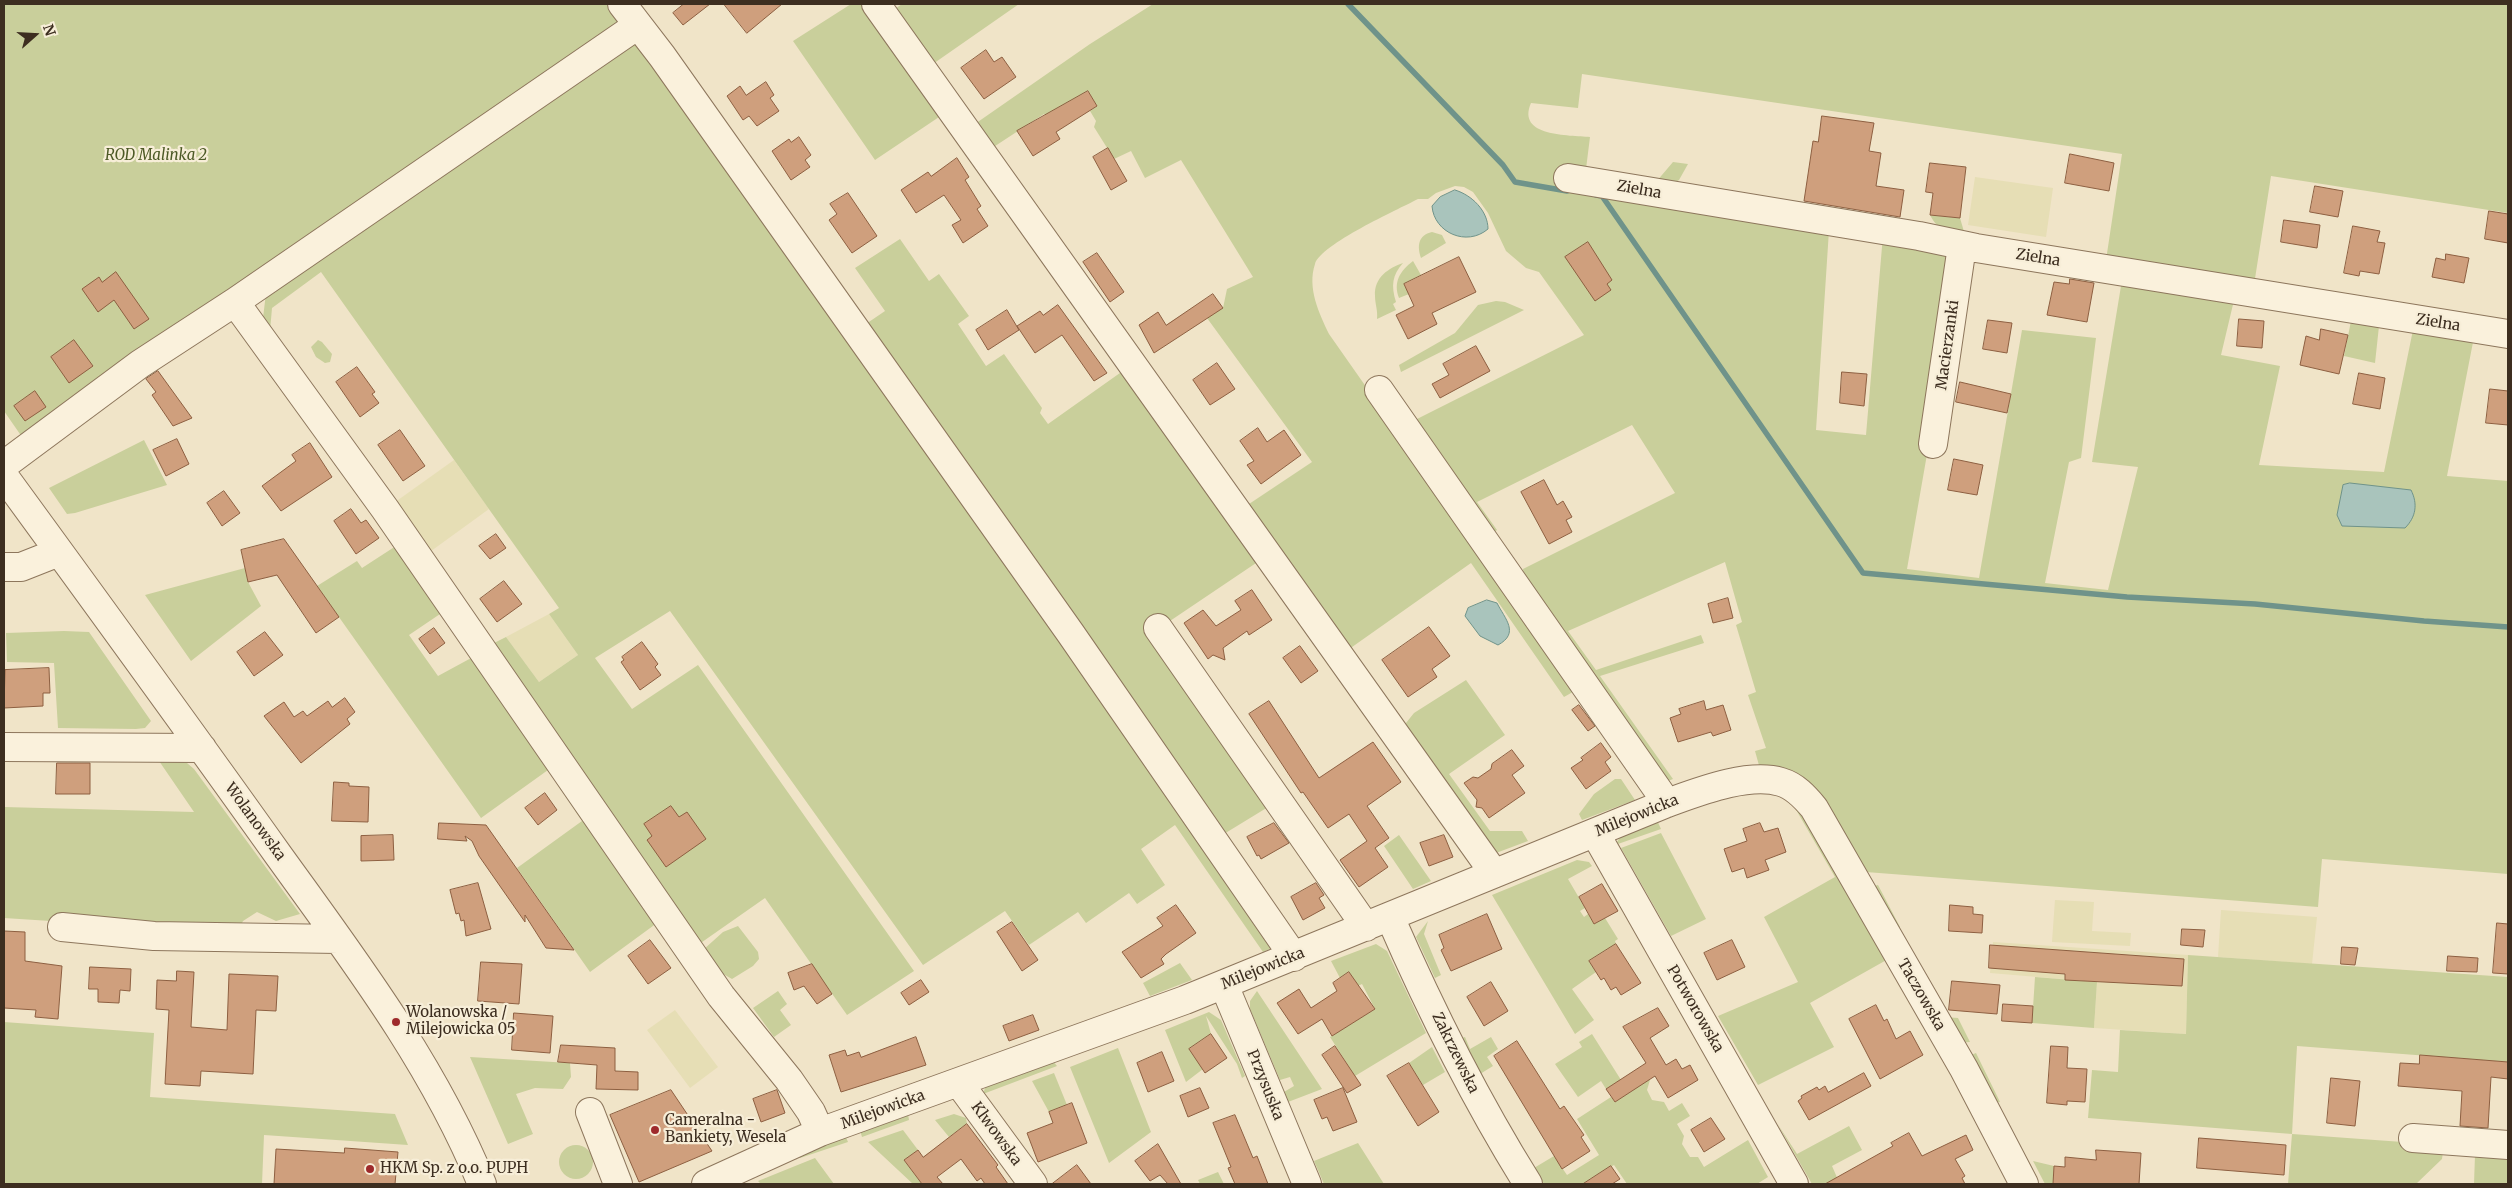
<!DOCTYPE html>
<style>
body{margin:0}
#map{position:relative;width:2512px;height:1188px;overflow:hidden;background:#f0e4c8;font-family:Merriweather,serif}
canvas{display:block}
.frame{position:absolute;inset:0;border:5px solid #3d2e20;pointer-events:none}
.north{position:absolute;left:10px;top:10px;width:50px;height:50px;-webkit-text-stroke:4px #f7eed8;paint-order:stroke;rotate:71deg;font-size:14px;font-weight:700;line-height:20px;text-align:center;color:#3d2e20}
.north::after{content:'';display:block;margin:auto;width:18px;height:22px;background:#3d2e20;clip-path:polygon(50% 0,100% 100%,50% 72%,0 100%)}
</style>
<div id="map">
<canvas width="2512" height="1188"></canvas>
<div class="frame"></div>
<div class="north">N</div>
</div>
<script>
const c = document.querySelector('canvas').getContext('2d');
c.lineJoin = 'round';
function fillPath(path, color) {
  c.fillStyle = color;
  c.fill(path, 'evenodd');
}
function trace(path, color, width, dash) {
  c.strokeStyle = color;
  c.lineWidth = width;
  c.lineCap = dash ? 'butt' : 'round';
  c.setLineDash(dash || []);
  c.stroke(path);
}
function drawText(font, color, halo, rows, align = 'center') {
  c.font = font + ' Merriweather,serif';
  c.lineWidth = 4.5;
  c.setLineDash([]);
  c.textBaseline = 'middle';
  c.strokeStyle = halo;
  c.fillStyle = color;
  for (const [text, x, y, turn = 0] of rows) {
    c.save();
    c.translate(x, y);
    c.rotate((+turn || 0) * Math.PI / 180);
    c.textAlign = isNaN(turn) ? turn : align;
    if (halo) c.strokeText(text, 0, 0);
    c.fillText(text, 0, 0);
    c.restore();
  }
}
fillPath(new Path2D(`
 M1975,177L2053,188L2046,237L1968,225Z
 M454,460L489,509L427,554L391,505Z
 M549,614L578,655L539,682L506,637Z
 M2055,900L2094,902L2092,931L2131,933L2130,946L2052,942Z
 M2221,910L2317,917L2312,964L2218,957Z
 M1993,942L2188,955L2186,1034L2094,1028L2097,982L1990,973Z
 M675,1010L718,1067L690,1088L647,1030Z`), '#e6deb5');
fillPath(new Path2D(`
 M4,4H612L619,19L613,30L22,437L4,411Z
 M851,4H867L945,113L875,160L793,41Z
 M902,4H1019L930,66L892,11Z
 M1153,4H2508V213L2271,176L2254,285L2106,260L2122,154L1582,74L1578,108L1531,103C1516,137 1569,135 1590,137L1586,169L1656,182L1673,162L1688,164L1679,180L1671,185L1829,230L1816,430L1866,435L1883,235L1955,249L1930,437L1907,569L1979,578L2022,330L2096,338L2081,458L2069,462L2045,583L2108,590L2138,467L2092,462L2121,286L2124,279L2235,296L2221,355L2280,366L2259,465L2384,472L2414,325L2439,336L2458,340L2464,335L2474,337L2447,476L2508,481V874L2322,859L2318,907L1866,872L1836,824L1760,769L1755,751L1766,748L1748,695L1756,692L1736,625L1742,622L1725,562L1568,631L1596,670L1701,635L1704,643L1600,676L1673,779L1663,783L1525,584L1523,569L1675,493L1632,425L1477,502L1497,530L1489,536L1409,418L1413,414L1417,419L1584,335L1539,272L1526,268L1506,251L1488,213L1473,192L1464,187L1455,186L1436,193L1428,199H1418C1397,210 1321,244 1315,264C1307,288 1319,313 1329,334L1578,689L1564,697L1471,563L1345,652L1243,508L1312,462L1207,318L1223,308L1227,289L1253,277L1181,160L1145,178L1131,151L1114,159L1094,127L1096,121L1090,111L1097,106L1088,91L1047,117L1044,114L989,150L972,126L1090,44Z
 M635,38L1276,946L1263,952L1175,825L1141,849L1165,885L1137,904L1129,893L1086,923L1078,912L1029,945L1005,911L923,965L670,611L595,658L632,709L698,665L914,971L847,1015L765,898L695,947L492,644L506,637L539,682L578,655L549,614L559,608L321,272L272,308L270,331L263,318L266,293Z
 M1930,215L1960,218L1965,235C1948,232 1938,231 1930,215Z
 M1432,232L1442,235L1446,243L1421,258C1417,246 1418,235 1432,232Z
 M900,239L929,281L939,274L969,316L958,324L986,366L1004,354L1042,408L1040,413L1048,424L1127,368L1262,559L1164,625L1273,804L1219,837L863,326L885,311L855,268Z
 M1413,261L1421,275L1404,284L1409,294L1399,298C1393,282 1400,271 1413,261Z
 M1403,263C1392,275 1391,286 1396,302L1393,304L1396,310L1377,319C1378,310 1375,304 1375,296C1374,277 1389,268 1403,263Z
 M1496,301L1505,302L1524,310L1401,372L1399,365L1455,333L1478,305Z
 M2352,316L2379,326L2375,363L2344,356Z
 M318,340L322,342L332,354L330,362L325,363L316,357L311,347Z
 M144,440L167,485L75,513L67,514L49,488Z
 M399,544L443,612L409,635L438,676L473,657L657,923L590,972L517,868L582,821L548,770L481,818L317,586L357,561L362,568Z
 M245,568L248,582L261,606L191,661L145,595Z
 M64,631L89,632L151,721L145,728L136,729L58,728L54,663L7,662L6,633Z
 M1466,680L1505,735L1449,774L1490,831H1522L1528,841L1488,856L1402,728L1414,713Z
 M157,758L187,763L194,769L300,914L276,921L257,912L243,921L237,933L4,918V807L194,812Z
 M1615,779H1621L1635,800L1582,820L1579,814L1594,794Z
 M1791,801L1801,808L1890,958L1810,1003L1834,1047L1758,1085L1718,1016L1798,982L1764,917L1835,877Z
 M1656,818L1661,829L1615,845L1623,833Z
 M1661,833L1706,919L1671,936L1621,848Z
 M1399,835L1431,881L1413,889L1384,846Z
 M1577,860L1589,862L1592,866L1568,879L1585,908L1580,911L1584,917L1588,914L1594,924L1605,918L1618,939L1615,941L1616,944L1589,961L1596,972L1572,989L1594,1020L1575,1034L1492,895Z
 M1878,885L1900,927H1892L1874,886Z
 M1428,921L1424,934L1441,975L1435,978L1416,937Z
 M738,926L758,952L759,959L753,966L732,979L718,971L703,950L723,932Z
 M1376,944L1387,951L1426,1033L1355,1076L1330,1037L1375,1009L1362,984L1358,986L1349,972L1340,978L1331,961Z
 M2188,955L2508,977V1062L2297,1046L2292,1134L2444,1145L2442,1159L2416,1184H2288L2292,1134L2088,1118L2092,1070L2118,1072L2120,1030L2186,1034Z
 M1180,963L1192,980L1150,996L1143,983Z
 M2035,977L2097,982L2094,1028L2032,1023Z
 M778,991L787,1004L780,1010L791,1025L774,1037L753,1008Z
 M1257,991L1322,1089L1288,1102L1284,1092L1294,1086L1290,1077L1280,1080L1250,1009V1001Z
 M1209,1012L1221,1020L1245,1076L1242,1078L1237,1064L1206,1016L1211,1034L1189,1049L1203,1069L1186,1082L1165,1030Z
 M1944,1017L1958,1018L1970,1042L1959,1043Z
 M4,1022L154,1033L150,1097L395,1114L408,1145L264,1135L262,1184H4Z
 M1592,1034L1621,1080L1606,1089L1601,1081L1578,1097L1555,1064L1582,1047L1579,1042Z
 M1465,1037L1470,1049L1491,1037L1498,1049L1487,1057L1493,1066L1480,1074L1462,1038Z
 M1432,1047L1445,1072L1423,1085L1409,1063Z
 M1118,1048L1151,1132L1109,1163L1070,1067Z
 M1976,1053L2000,1102L1990,1103L1971,1055Z
 M470,1057L570,1063L571,1077L563,1089L535,1088L516,1094L533,1134L508,1144Z
 M1052,1060L1057,1066L983,1094L986,1085Z
 M1641,1067L1650,1080L1647,1090L1652,1100L1664,1102L1669,1111L1682,1103L1690,1116L1677,1124L1684,1136L1682,1144L1690,1157H1698L1704,1167L1748,1140L1768,1177L1757,1184H1627L1614,1165L1583,1184H1544L1534,1168L1554,1156L1567,1175L1599,1155L1577,1119L1611,1097L1615,1102L1633,1090Z
 M1054,1073L1067,1105L1049,1112L1032,1081Z
 M908,1114L909,1120L862,1137L859,1127Z
 M954,1114L966,1118L967,1124L949,1137L935,1120Z
 M1777,1123L1797,1154L1849,1126L1862,1150L1832,1166L1839,1182L1835,1184H1812Z
 M903,1130L918,1150L904,1160L922,1184H913L868,1142Z
 M845,1135L848,1142L800,1158L796,1152Z
 M1358,1143L1384,1184H1324L1314,1161Z
 M559 1162a17 17 0 1 1 34 0a17 17 0 1 1-34 0Z
 M2475,1155L2508,1157V1184H2474Z
 M815,1158L834,1184H761L758,1181Z
 M2033,1161L2054,1166L2053,1184H2045Z
 M1218,1172L1224,1184H1200L1198,1180Z`), '#c9cf9b');
const water = new Path2D(`
 M1455,190C1472,195 1488,211 1488,229C1467,247 1434,233 1432,206L1440,197Z
 M2350,483L2411,490C2418,504 2416,517 2405,528L2342,526L2337,515L2343,485Z
 M1487,600L1497,603C1505,619 1520,633 1498,645L1480,636L1465,616L1468,608Z`);
fillPath(water, '#a9c4bc');
trace(water, '#6f938a', 1);
trace(new Path2D(`
 M1348,4L1503,165L1515,182L1567,191
 M1596,195L1602,196L1863,573L2127,597L2255,604L2424,621L2508,627`), '#6f938a', 5.5);
const building = new Path2D(`
 M684,4H710L683,25L673,13Z
 M724,4H782L747,33Z
 M986,50L994,62L1002,57L1016,77L984,99L961,68Z
 M766,82L774,95L770,98L779,111L757,126L749,116L743,120L727,96L740,86L746,95Z
 M1088,91L1097,106L1056,132L1060,139L1033,156L1017,131Z
 M1822,116L1874,123L1869,151L1881,153L1876,186L1904,190L1900,217L1804,201L1813,141L1818,142Z
 M799,137L811,155L805,160L810,167L791,180L772,151L789,139L791,142Z
 M1108,148L1127,181L1111,190L1093,157Z
 M2070,154L2114,163L2109,191L2065,183Z
 M957,158L969,177L965,180L981,206L977,209L988,226L963,243L952,225L961,220L944,195L916,213L901,190L928,172L931,176Z
 M1930,163L1966,167L1960,218L1930,215L1933,193L1926,192Z
 M2315,186L2343,191L2338,217L2310,212Z
 M848,193L877,236L852,253L829,220L837,214L830,204Z
 M2489,211L2508,214V243L2485,239Z
 M2284,220L2320,225L2317,248L2281,242Z
 M2353,226L2380,231L2377,242L2385,243L2379,274L2360,271L2359,276L2344,273Z
 M1588,242L1612,280L1607,284L1611,290L1595,301L1565,257Z
 M1097,253L1124,292L1110,302L1083,262Z
 M2446,254L2469,258L2464,283L2432,277L2436,258L2445,260Z
 M1459,257L1476,292L1432,313L1437,324L1408,339L1396,315L1414,306L1404,284Z
 M116,272L149,319L134,329L114,300L98,312L82,289L99,277L102,282Z
 M2070,279L2094,283L2087,322L2047,315L2054,282L2069,284Z
 M1213,294L1223,308L1154,353L1139,325L1158,312L1166,325Z
 M1058,305L1107,373L1094,381L1062,335L1035,353L1017,326L1040,311L1043,315Z
 M1007,310L1019,330L988,350L976,330Z
 M2239,319L2264,321L2262,348L2237,346Z
 M1988,320L2012,323L2007,353L1983,349Z
 M2321,329L2348,335L2339,374L2300,365L2306,336L2319,340Z
 M74,340L93,366L69,383L51,357Z
 M1476,346L1490,371L1440,398L1432,384L1449,375L1443,364Z
 M1217,363L1235,389L1210,405L1193,380Z
 M357,367L375,392L372,394L379,403L360,417L336,382Z
 M158,371L192,418L173,426L152,395L156,392L146,379Z
 M1842,372L1867,374L1864,406L1840,403Z
 M2359,373L2385,378L2380,409L2353,404Z
 M1960,382L2011,394L2007,413L1956,402Z
 M2490,389L2508,391V425L2486,423Z
 M35,391L46,407L25,421L14,406Z
 M1258,428L1267,442L1284,430L1301,455L1261,484L1247,465L1254,461L1240,441Z
 M400,430L425,466L403,481L378,445Z
 M177,439L189,464L166,476L153,450Z
 M310,443L332,477L281,511L262,486L296,461L292,455Z
 M1954,459L1983,465L1977,495L1948,490Z
 M1544,480L1557,505L1563,501L1572,517L1566,520L1572,532L1549,544L1521,492Z
 M224,491L240,513L222,526L207,503Z
 M351,509L361,523L366,520L379,538L356,554L334,521Z
 M496,534L506,548L490,559L479,546Z
 M284,539L339,617L316,633L277,575L248,582L241,550Z
 M504,581L522,604L497,622L480,599Z
 M1252,590L1272,620L1249,635L1247,631L1223,648L1225,660L1213,655L1208,659L1184,623L1203,610L1216,626L1241,610L1235,601Z
 M1728,598L1733,618L1713,623L1708,604Z
 M1429,627L1450,656L1432,669L1437,677L1408,697L1382,660Z
 M434,628L445,643L430,654L419,639Z
 M265,632L283,655L254,676L237,652Z
 M642,642L658,664L655,667L661,675L640,690L621,662L624,660L622,657Z
 M1300,646L1318,671L1301,683L1283,658Z
 M49,668L50,693H43V706L4,708L5,670Z
 M345,698L355,712L347,719L350,724L301,763L264,716L284,702L294,717L303,711L307,716L328,701L332,707Z
 M1269,701L1319,778L1373,742L1401,782L1367,806L1389,838L1375,848L1388,867L1359,887L1340,860L1367,841L1349,814L1328,828L1303,792L1301,793L1249,714Z
 M1704,701L1706,710L1723,705L1731,730L1713,736L1711,732L1678,742L1670,718L1681,714L1679,709Z
 M1579,705L1595,726L1588,731L1572,710Z
 M1601,743L1611,757L1605,762L1611,771L1586,789L1571,768L1583,760L1581,758Z
 M1512,750L1524,766L1512,775L1525,793L1489,818L1482,808L1476,807L1477,800L1464,783L1473,777L1478,778L1491,769L1492,764Z
 M57,763H90V794H56Z
 M334,782L349,783V786L369,787L368,822L332,821Z
 M545,793L557,810L538,825L525,808Z
 M671,806L679,817L687,812L706,839L666,867L647,840L652,836L644,824Z
 M439,823L486,825L574,950L546,948L525,915V922L479,856L472,841L465,836L467,841L438,839Z
 M1274,823L1289,843L1261,859L1259,855L1257,856L1247,837Z
 M1760,823L1764,832L1778,828L1786,852L1765,860L1769,870L1747,878L1744,868L1732,872L1724,849L1747,841L1743,829Z
 M393,835L394,860L361,861V836Z
 M1444,835L1453,857L1429,866L1420,843Z
 M478,883L491,929L466,936L464,920L461,921L459,913L456,914L450,890Z
 M1316,883L1324,895L1319,898L1325,908L1303,920L1291,897Z
 M1602,884L1618,911L1594,924L1579,897Z
 M1176,905L1196,933L1166,954L1161,959L1164,964L1141,978L1122,952L1163,926L1157,918Z
 M1950,905L1973,907V914L1983,915L1982,933L1949,931Z
 M1487,914L1502,949L1451,971L1441,950L1444,948L1439,935Z
 M1012,922L1038,960L1022,971L997,932Z
 M2497,923L2508,924V974L2493,973Z
 M2182,929L2205,930L2203,947L2181,945Z
 M4,931L25,932V961L62,966L58,1019L35,1017L36,1010L4,1008Z
 M650,940L671,968L648,984L628,956Z
 M1732,940L1745,967L1717,980L1704,953Z
 M1616,944L1641,983L1621,995L1616,987L1611,990L1604,978L1601,980L1589,961Z
 M1990,945L2184,959L2182,986L2065,980V974L1989,968Z
 M2342,947L2358,948L2355,965L2341,964Z
 M2448,956L2478,958L2477,972L2447,971Z
 M481,962L522,964L519,1004L478,1001Z
 M812,964L832,994L817,1004L804,986L794,990L788,973Z
 M90,967L131,969L130,991L120,990L119,1003L98,1002V989H89Z
 M177,971L194,972L191,1027L227,1030L229,974L278,976L276,1011L256,1010L253,1074L201,1071L200,1086L165,1084L169,1010L156,1009L157,980L176,981Z
 M1349,972L1375,1009L1332,1036L1322,1019L1298,1034L1277,1003L1299,989L1311,1008L1337,991L1333,983Z
 M921,980L929,992L909,1005L901,993Z
 M1952,981L2000,985L1997,1014L1949,1010Z
 M1491,982L1508,1011L1484,1026L1467,997Z
 M2003,1004L2033,1006L2032,1023L2002,1021Z
 M1876,1005L1884,1021L1887,1019L1896,1039L1910,1031L1923,1055L1880,1079L1849,1019Z
 M1658,1008L1669,1026L1650,1038L1666,1065L1676,1059L1682,1069L1690,1065L1698,1080L1668,1098L1655,1076L1615,1102L1606,1089L1646,1063L1623,1027Z
 M514,1013L553,1016L550,1053L512,1050Z
 M1033,1015L1039,1030L1009,1041L1003,1026Z
 M1211,1034L1227,1058L1205,1073L1189,1049Z
 M916,1037L926,1065L841,1092L829,1055L845,1050L847,1056L859,1052L861,1057Z
 M1517,1041L1560,1109L1564,1106L1584,1135L1581,1137L1590,1151L1562,1169L1494,1056Z
 M561,1045L615,1048V1071L638,1072V1090L596,1089L597,1065L558,1062Z
 M1335,1046L1361,1085L1347,1093L1322,1055Z
 M2051,1046L2068,1047L2067,1068L2087,1069L2085,1102L2067,1101V1105L2047,1103Z
 M1162,1052L1174,1081L1148,1092L1137,1063Z
 M2420,1055L2508,1062V1079L2491,1077L2488,1128L2460,1126L2462,1091L2398,1086L2400,1063L2419,1064Z
 M1409,1063L1439,1112L1418,1126L1387,1076Z
 M1864,1073L1871,1086L1809,1120L1798,1101L1802,1098L1801,1096L1817,1087L1819,1090L1825,1086L1828,1092Z
 M2331,1078L2360,1081L2355,1126L2327,1123Z
 M1200,1088L1209,1108L1188,1117L1180,1096Z
 M1343,1088L1357,1122L1333,1131L1327,1117L1322,1119L1314,1100Z
 M671,1090L712,1151L639,1182L610,1115Z
 M777,1090L785,1113L761,1122L753,1099Z
 M1072,1103L1087,1143L1038,1162L1027,1133L1053,1123L1049,1112Z
 M1235,1115L1253,1158L1257,1156L1268,1184H1235L1228,1168L1231,1167L1213,1123Z
 M1711,1118L1725,1139L1704,1152L1691,1130Z
 M967,1124L998,1165L996,1167L1008,1184H985L981,1178L977,1181L961,1159L937,1177L943,1184H922L904,1160L918,1150L923,1157Z
 M1909,1133L1922,1156L1966,1135L1973,1150L1955,1159L1965,1176L1962,1178L1965,1184H1825L1893,1146L1891,1143Z
 M2199,1138L2286,1145L2284,1175L2197,1168Z
 M1158,1144L1181,1184H1168L1160,1175L1150,1181L1135,1161Z
 M345,1148L398,1152L395,1184H274L276,1149L344,1153Z
 M2096,1150L2141,1153L2139,1184H2053L2054,1166L2065,1167V1157L2096,1160Z
 M1077,1165L1091,1184H1052Z
 M1611,1166L1620,1179L1612,1184H1583Z`);
fillPath(building, '#cf9f7d');
trace(building, '#8d5f41', 1);
const minor = new Path2D(`
 M622,4L662,56L1071,634L1294,957
 M876,4L1494,873
 M1568,178L1919,236L1976,248L2508,334
 M235,302L638,25
 M1379,390L1667,803
 M1933,444L1962,246
 M4,465L140,364L235,302L385,509L721,996L789,1080L811,1112L820,1132
 M4,476C96,602 188,728 279,856C354,960 433,1064 482,1184
 M4,567H21L59,552
 M1158,628L1366,927
 M4,747L202,748
 M1595,833L1794,1184
 M1390,917C1430,1009 1475,1099 1528,1184
 M62,927L154,936L338,939
 M1224,985L1307,1184
 M959,1083L1033,1184
 M590,1112L618,1184
 M2413,1138L2508,1145
 M706,1184L820,1132L1185,1000L1667,803C1698,792 1748,772 1781,782C1795,786 1805,797 1814,808L1964,1069L2024,1184`);
trace(minor, '#8d765c', 30);
trace(minor, '#faf1dc', 28);
for (const [x, y, r, color] of [
 [396,1022,5,"#9e2a2b"],
 [655,1130,5,"#9e2a2b"],
 [370,1169,5,"#9e2a2b"]
]) {
  const dot = new Path2D();
  dot.arc(x, y, r, 0, 2 * Math.PI);
  c.fillStyle = color;
  c.fill(dot);
  trace(dot, '#f7eed8', 2);
}
drawText('italic 15px', '#4d5a26', '#f7eed8', [
 ["ROD Malinka 2",156,156]
]);
drawText('15px', '#3d2e20', '#f7eed8', [
 ["Zielna",1639,190,10],
 ["Zielna",2038,258,9],
 ["Zielna",2438,323,9],
 ["Macierzanki",1948,345,-82],
 ["Milejowicka",1637,816,-22],
 ["Wolanowska",255,822,54],
 ["Milejowicka",1263,969,-22],
 ["Taczowska",1921,995,60],
 ["Potworowska",1695,1009,60],
 ["Zakrzewska",1455,1053,64],
 ["Przysuska",1265,1085,68],
 ["Milejowicka",883,1110,-20],
 ["Klwowska",996,1134,54]
]);
drawText('15px', '#3d2e20', '#f7eed8', [
 ["Wolanowska /",406,1013],
 ["Milejowicka 05",406,1030],
 ["Cameralna -",665,1121],
 ["Bankiety, Wesela",665,1138],
 ["HKM Sp. z o.o. PUPH",380,1169]
], 'left');
</script>
